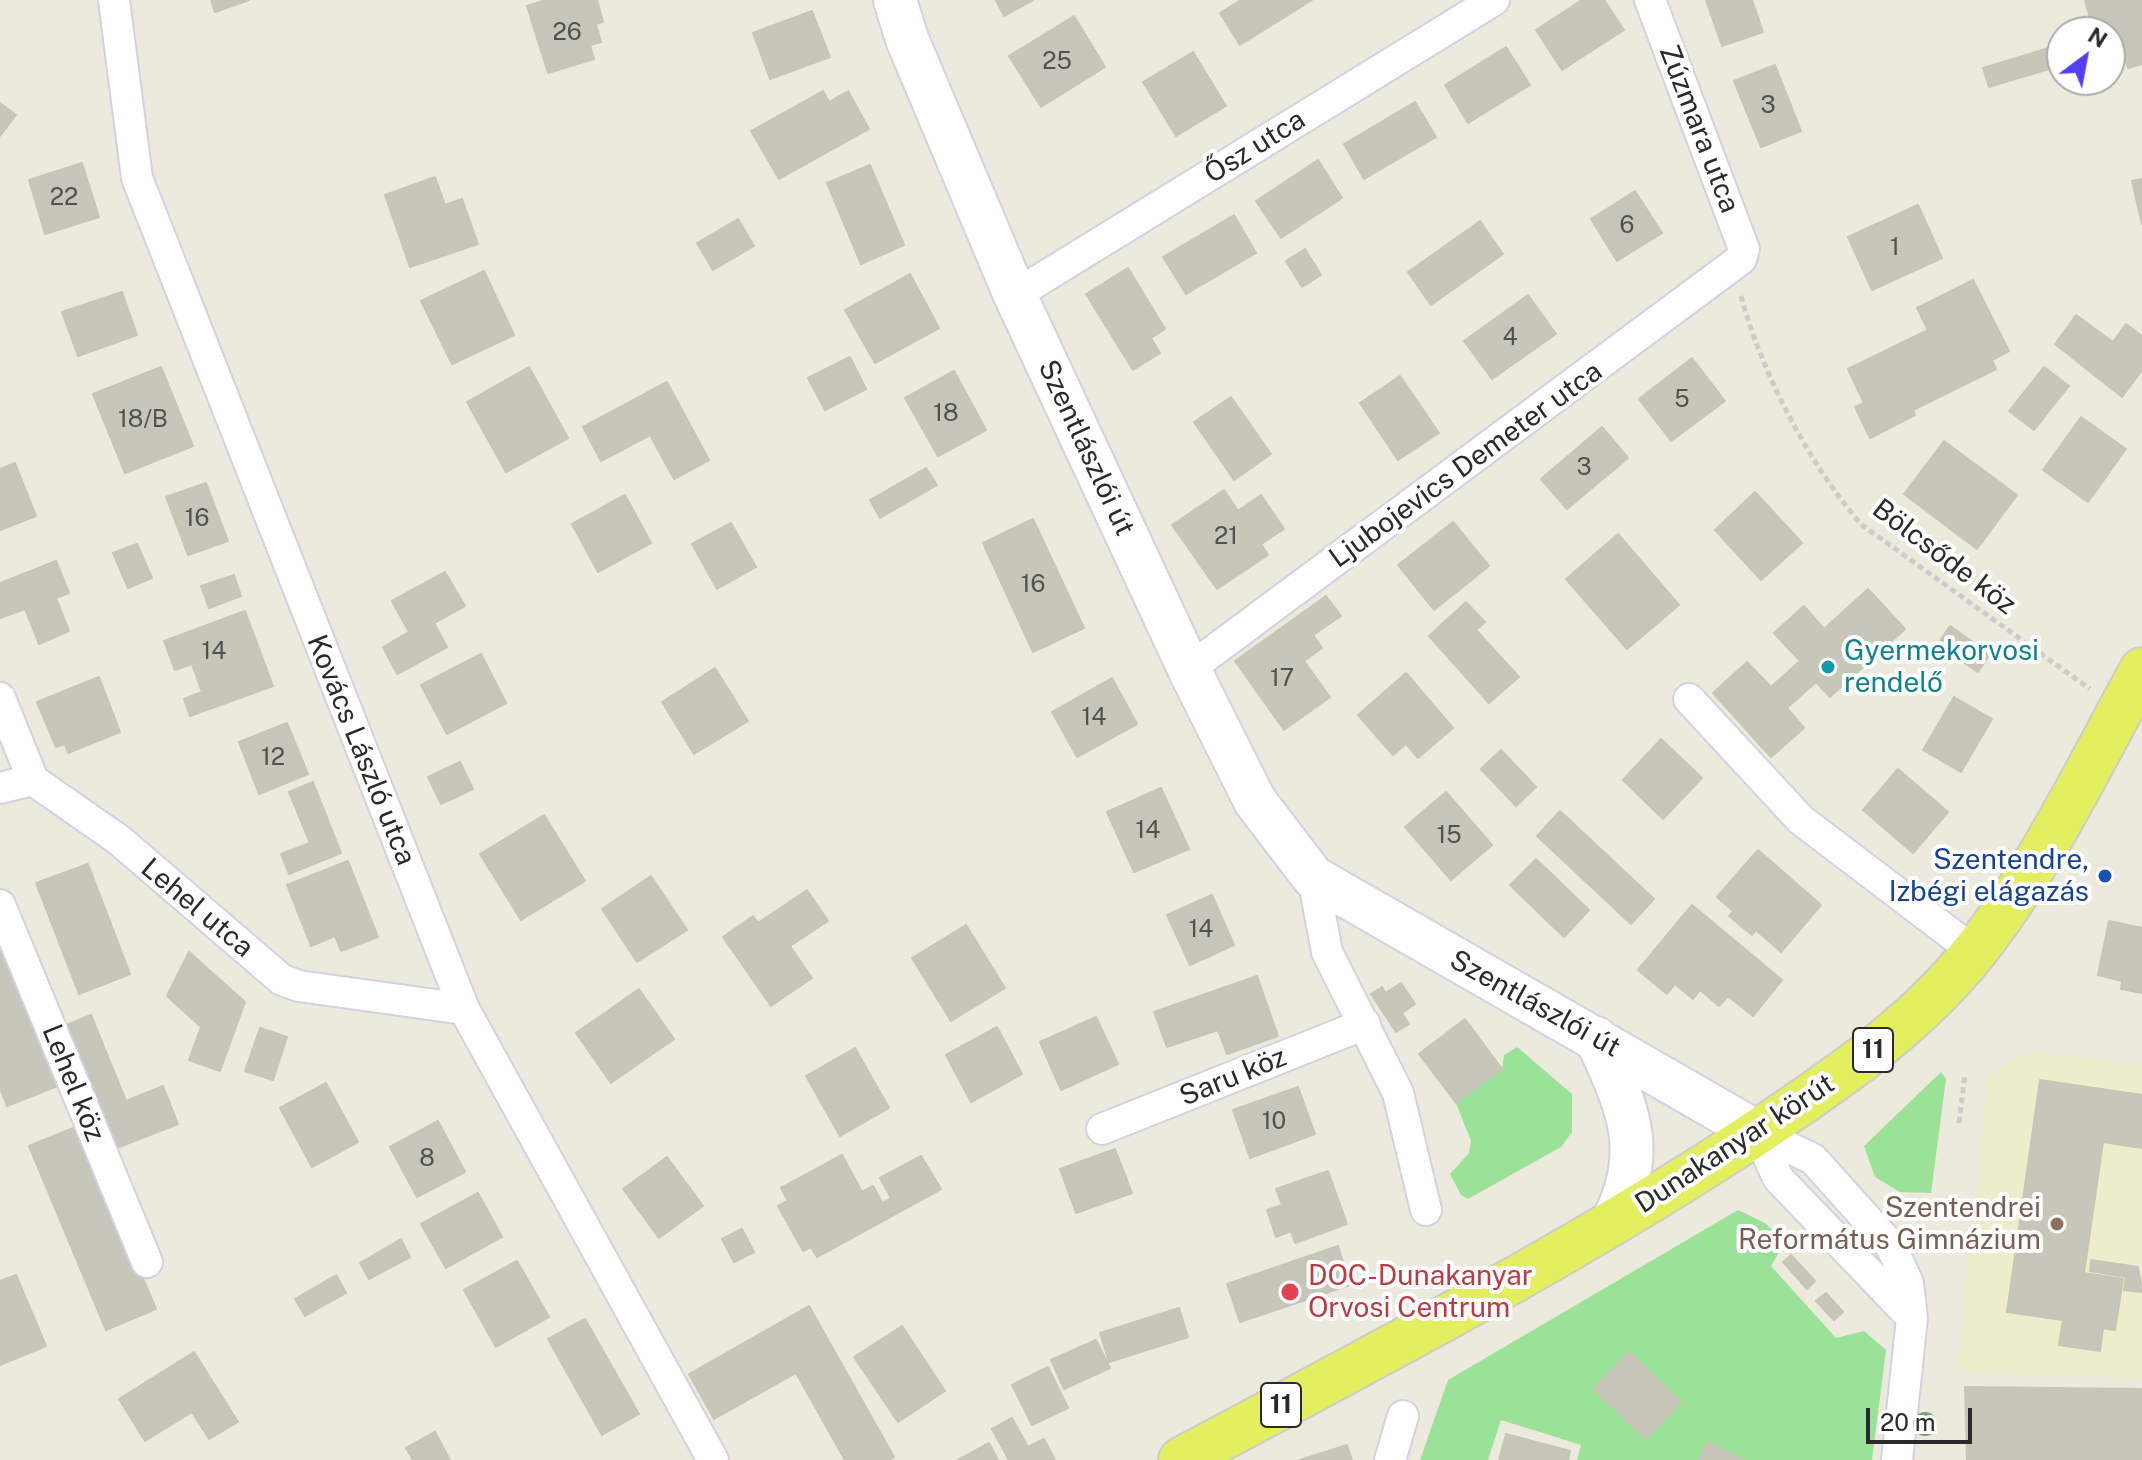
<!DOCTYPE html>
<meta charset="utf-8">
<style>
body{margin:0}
#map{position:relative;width:2142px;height:1460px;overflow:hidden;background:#eceadc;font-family:"Public Sans",sans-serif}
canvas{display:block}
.north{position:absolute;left:2046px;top:16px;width:80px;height:80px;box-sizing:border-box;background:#fff;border:2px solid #aaa;border-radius:50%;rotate:32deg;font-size:22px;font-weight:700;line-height:32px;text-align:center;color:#2a2a2a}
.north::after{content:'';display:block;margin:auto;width:28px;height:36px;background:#563df7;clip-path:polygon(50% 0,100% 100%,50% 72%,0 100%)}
.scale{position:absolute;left:1866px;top:1408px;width:106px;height:36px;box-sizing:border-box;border:4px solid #2a2a2a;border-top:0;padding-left:10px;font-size:24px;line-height:28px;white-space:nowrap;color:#2a2a2a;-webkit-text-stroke:6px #fff;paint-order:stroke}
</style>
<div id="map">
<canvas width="2142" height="1460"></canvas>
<div class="north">N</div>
<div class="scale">20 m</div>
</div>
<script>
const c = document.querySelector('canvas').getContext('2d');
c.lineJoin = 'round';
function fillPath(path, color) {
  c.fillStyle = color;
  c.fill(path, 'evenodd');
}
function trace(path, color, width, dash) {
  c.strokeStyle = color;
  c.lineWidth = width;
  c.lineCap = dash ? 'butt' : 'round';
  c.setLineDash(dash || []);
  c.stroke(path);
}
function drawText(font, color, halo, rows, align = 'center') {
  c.font = font + ' "Public Sans",sans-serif';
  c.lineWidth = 8;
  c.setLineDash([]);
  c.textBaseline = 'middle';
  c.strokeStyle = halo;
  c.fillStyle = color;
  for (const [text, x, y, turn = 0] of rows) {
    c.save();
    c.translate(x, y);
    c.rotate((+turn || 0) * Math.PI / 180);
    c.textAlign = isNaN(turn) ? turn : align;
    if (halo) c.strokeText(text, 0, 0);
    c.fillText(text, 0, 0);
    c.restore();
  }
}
fillPath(new Path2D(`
 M2033,1051L2142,1065V1378L1957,1372L1989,1075Z`), '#ededcb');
fillPath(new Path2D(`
 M1517,1047L1572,1094V1132L1561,1147L1468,1199L1461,1195L1450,1174L1469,1153L1471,1141L1456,1103L1502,1069L1504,1055Z
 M1941,1072L1946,1079L1931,1193L1900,1192L1875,1177L1864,1146Z
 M1738,1210L1765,1223L1785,1242L1771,1266L1836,1338L1864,1331L1886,1350L1872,1460H1743L1708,1442L1698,1460H1577L1581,1445L1501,1420L1488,1460H1420L1448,1380Z`), '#9be299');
const building = new Path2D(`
 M211,0H249L215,12Z
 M546,0H597L603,22L596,24L601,42L590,45L594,59L548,73L527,6Z
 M996,0H1033L1004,16Z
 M1241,0H1312L1240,45L1220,13Z
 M1582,0H1604L1624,30L1562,70L1536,30Z
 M1706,0H1752L1763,32L1722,46Z
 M2085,0H2142V64L2128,68L2123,50L2110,53V32H2094Z
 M812,11L830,57L770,79L753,33Z
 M1074,16L1105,67L1041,107L1009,56Z
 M2062,44V65L1989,87L1983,68Z
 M1506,47L1530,85L1468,123L1445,85Z
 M1193,52L1226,106L1176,136L1143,82Z
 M1775,65L1801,131L1761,147L1734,81Z
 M823,91L829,102L848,91L869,129L779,179L751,131Z
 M1415,102L1436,137L1364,179L1344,144Z
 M0,103L16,115L0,136Z
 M1318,160L1342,198L1281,238L1256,201Z
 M82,163L99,217L45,234L29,180Z
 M870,165L904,245L861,264L827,183Z
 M435,177L445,205L462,199L478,244L410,267L385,195Z
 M2142,179V224L2132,181Z
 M1635,191L1662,233L1617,261L1591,219Z
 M1918,205L1942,258L1872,290L1848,237Z
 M1234,215L1256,253L1186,294L1163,257Z
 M738,219L754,246L713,270L697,243Z
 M1480,221L1503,254L1431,305L1408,272Z
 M1305,249L1321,275L1302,287L1286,261Z
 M1128,268L1165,329L1151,338L1160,353L1133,370L1086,294Z
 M484,271L514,335L452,364L421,301Z
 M910,274L939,328L875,363L845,310Z
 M1973,280L2009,351L1992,360L1996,369L1913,410L1915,415L1870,438L1855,407L1864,403L1848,369L1928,330L1917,308Z
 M122,292L137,335L78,356L62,312Z
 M1528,295L1556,334L1492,379L1464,341Z
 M2076,315L2113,342L2126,324L2142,336V370L2122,397L2055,344Z
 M850,357L866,389L825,410L808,378Z
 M1692,358L1725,401L1671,441L1639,399Z
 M161,367L193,446L125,473L93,394Z
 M529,367L568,438L506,472L467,402Z
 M2044,367L2069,386L2034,430L2009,411Z
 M954,371L986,430L938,456L905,398Z
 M1400,376L1439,433L1398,460L1360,403Z
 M667,382L709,460L674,479L650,435L601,461L583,427Z
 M1231,397L1271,454L1234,480L1194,422Z
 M2081,417L2126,449L2088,502L2043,470Z
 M1602,427L1628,458L1567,509L1541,479Z
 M1944,441L2017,495L1977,549L1904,494Z
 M15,463L36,516L0,530V469Z
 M926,468L937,485L880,518L870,500Z
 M206,483L228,541L188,555L166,497Z
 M1224,490L1238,511L1261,495L1284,529L1261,544L1268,555L1217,589L1172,525Z
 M1755,492L1802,543L1761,580L1715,530Z
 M625,495L651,543L598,572L572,524Z
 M1033,519L1084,628L1033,652L983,543Z
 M1453,522L1489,566L1434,610L1398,565Z
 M731,523L756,567L717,589L692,544Z
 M1618,534L1679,605L1627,649L1566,579Z
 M137,544L152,578L128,588L113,553Z
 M56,561L69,593L56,598L69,631L39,644L25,609L0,618V583Z
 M445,572L465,606L434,623L447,647L397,674L383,647L409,632L392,601Z
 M234,575L241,596L209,608L201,586Z
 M1868,589L1905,629L1830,697L1816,682L1787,708L1804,728L1771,757L1713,693L1747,662L1771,687L1800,661L1774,633L1804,606L1824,629Z
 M1326,596L1341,616L1313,635L1322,648L1304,661L1330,697L1284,730L1235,661Z
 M1466,602L1485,622L1476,630L1519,677L1489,703L1429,636Z
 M245,611L273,686L190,716L184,699L202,692L192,664L175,670L164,641Z
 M1950,626L1990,654L1978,672L1937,645Z
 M481,654L506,703L447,734L421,685Z
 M715,668L748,721L694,754L662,702Z
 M1406,673L1453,728L1418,758L1406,744L1393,755L1358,715Z
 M99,677L120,732L68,753L65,744L56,747L37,702Z
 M1112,678L1137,724L1077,757L1052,712Z
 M1954,697L1992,719L1961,772L1923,750Z
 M287,723L308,774L259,794L239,742Z
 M1661,739L1702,778L1663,819L1623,780Z
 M1501,750L1536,787L1516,806L1481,769Z
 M460,762L473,789L441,804L428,777Z
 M1898,769L1948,812L1913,853L1863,810Z
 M313,782L341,853L289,874L281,854L310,843L289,792Z
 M1161,788L1189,849L1134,872L1107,812Z
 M1446,792L1492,845L1451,880L1405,827Z
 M1560,811L1654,899L1631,924L1537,836Z
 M544,815L585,881L521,920L480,854Z
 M1758,850L1821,905L1781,952L1756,930L1752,935L1729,916L1733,911L1717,897Z
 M1536,859L1589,910L1564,937L1510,885Z
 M348,861L378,937L341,951L335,936L311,946L287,885Z
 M88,864L130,974L79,994L36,883Z
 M651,876L687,930L637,962L602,909Z
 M807,890L828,921L790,946L812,978L771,1006L723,937L753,916L758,923Z
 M1212,895L1234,945L1190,965L1167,915Z
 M1692,905L1782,980L1753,1016L1728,996L1719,1006L1700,990L1693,999L1675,984L1667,994L1638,970Z
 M2109,921L2142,928V993L2121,989L2122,981L2098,975Z
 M966,925L1005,988L951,1021L912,958Z
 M0,938L60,1085L7,1106L0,1088Z
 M189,952L245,1002L220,1071L189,1060L201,1027L167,996Z
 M1257,976L1278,1036L1227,1054L1218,1030L1167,1047L1154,1012Z
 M1401,983L1415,1004L1402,1013L1409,1024L1396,1032L1371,994L1382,987L1385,993Z
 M639,989L674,1039L611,1083L576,1033Z
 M91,1015L126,1101L163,1086L178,1124L109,1151L59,1028Z
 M1096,1017L1118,1064L1061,1090L1040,1042Z
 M1465,1019L1502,1069L1456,1103L1419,1054Z
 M997,1027L1022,1074L971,1102L946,1055Z
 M260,1028L287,1037L273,1080L245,1071Z
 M855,1048L889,1108L840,1136L806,1076Z
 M2040,1080L2142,1095V1148L2103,1142L2084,1273L2123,1279L2115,1330L2103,1328L2100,1351L2059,1345L2063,1320L2007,1312Z
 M326,1083L358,1142L312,1167L280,1108Z
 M1298,1087L1315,1134L1250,1158L1233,1110Z
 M438,1121L465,1172L417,1197L390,1147Z
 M78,1126L156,1309L106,1330L29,1146Z
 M1115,1149L1132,1193L1076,1213L1060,1169Z
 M842,1155L862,1192L873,1186L890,1217L817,1257L811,1247L803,1251L778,1206L788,1201L781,1188Z
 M921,1156L941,1189L890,1217L883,1203L891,1198L880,1178Z
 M667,1157L703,1206L659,1238L623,1189Z
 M1328,1171L1347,1224L1295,1243L1291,1231L1276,1237L1267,1210L1282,1205L1276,1189Z
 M478,1193L502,1237L446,1268L421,1224Z
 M742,1229L754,1252L734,1262L722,1239Z
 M401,1239L410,1257L369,1279L360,1263Z
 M1338,1246L1350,1285L1240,1322L1227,1284Z
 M1791,1255L1815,1281L1807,1289L1783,1262Z
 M2091,1260L2138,1267L2142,1292L2124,1290L2126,1277L2090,1271Z
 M517,1261L549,1317L496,1347L464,1290Z
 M16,1275L46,1346L0,1365V1281Z
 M336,1275L346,1293L305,1316L295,1299Z
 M1826,1293L1843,1312L1834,1320L1816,1301Z
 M809,1306L894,1457L889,1460H845L796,1373L714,1419L689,1374Z
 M1179,1308L1188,1337L1109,1362L1100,1333Z
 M585,1319L639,1414L602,1435L548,1339Z
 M902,1326L945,1391L898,1422L854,1357Z
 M1096,1340L1110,1368L1064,1389L1051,1360Z
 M194,1352L238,1422L209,1439L192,1412L145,1441L119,1399Z
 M1629,1352L1681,1402L1646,1439L1594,1389Z
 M1048,1367L1068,1408L1032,1425L1012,1385Z
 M1965,1387L2142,1389V1460H1967Z
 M1012,1418L1028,1447L1044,1439L1055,1460H1009L992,1429Z
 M435,1432L450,1460H413L406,1448Z
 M1506,1434L1570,1451L1568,1460H1499Z
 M1708,1442L1743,1460H1699Z
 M989,1443L998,1460H958Z
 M1347,1445L1352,1460H1300Z`);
fillPath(building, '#c7c6bb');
trace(building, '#c7c6b6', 2);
const minor = new Path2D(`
 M114,0L137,178L464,1009L713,1460
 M1015,295L1494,0
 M1189,669L1741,259L1744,249L1650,0
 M0,698L33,780L119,840L282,980L299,986L464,1009
 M1689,699L1801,820L1975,952
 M0,788L33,780
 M1313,877L1327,952L1398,1093L1426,1210
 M0,905L147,1262
 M1102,1129L1365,1024
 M1757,1132L1813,1159L1891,1246L1908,1283L1912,1318L1897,1460
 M1757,1132L1778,1178L1912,1318
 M1390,1460L1403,1416`);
const secondary = new Path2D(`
 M895,0L907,39L1015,295L1189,669L1255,801L1313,877L1757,1132
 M1596,1038C1628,1108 1649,1150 1612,1223`);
const primary = new Path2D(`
 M1181,1460C1371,1358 1564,1259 1744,1141C1827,1086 1912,1030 1975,951C2040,869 2092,761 2142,670`);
trace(minor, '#d3d1e2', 34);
trace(secondary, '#d3d1e2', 46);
trace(primary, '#ccc', 48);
trace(new Path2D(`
 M1741,296C1761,371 1810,467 1862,525L2090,689
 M1959,1123L1965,1074`), '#ccc', 5, [6, 4]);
trace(minor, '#fff', 30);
trace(secondary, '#fff', 42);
trace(primary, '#e3ef5e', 44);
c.fillStyle = '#79a176';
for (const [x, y] of [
 [1925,1424]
]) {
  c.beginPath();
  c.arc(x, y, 12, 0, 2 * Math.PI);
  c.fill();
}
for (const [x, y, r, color] of [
 [1828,667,8,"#0f9aa8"],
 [2105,876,8,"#1a4fb4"],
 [2057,1224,8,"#8d6e63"],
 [1290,1292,10,"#e0444e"]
]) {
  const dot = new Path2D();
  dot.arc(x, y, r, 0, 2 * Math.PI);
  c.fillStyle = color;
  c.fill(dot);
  trace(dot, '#fff', 3);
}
drawText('24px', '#51514e', null, [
 ["26",567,33],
 ["25",1057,62],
 ["3",1768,106],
 ["22",64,198],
 ["6",1627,226],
 ["1",1895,248],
 ["4",1510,338],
 ["5",1682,400],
 ["18",946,414],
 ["18/B",143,420],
 ["3",1584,468],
 ["16",197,519],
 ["21",1226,537],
 ["16",1033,585],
 ["14",214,652],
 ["17",1282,679],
 ["14",1094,718],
 ["12",273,758],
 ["14",1148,831],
 ["15",1449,836],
 ["14",1201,930],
 ["10",1274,1122],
 ["8",427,1159]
]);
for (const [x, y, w] of [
 [1873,1050,40],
 [1281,1405,40]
]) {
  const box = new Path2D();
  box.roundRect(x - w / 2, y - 22, w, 44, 6);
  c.fillStyle = '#fff';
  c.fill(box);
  trace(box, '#2a2a2a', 2);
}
drawText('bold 26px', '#2a2a2a', null, [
 ["11",1873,1050],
 ["11",1281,1405]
]);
drawText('28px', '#2a2a2a', '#fff', [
 ["Zúzmara utca",1699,129,69],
 ["Ősz utca",1255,147,-32],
 ["Szentlászlói út",1086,448,65],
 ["Ljubojevics Demeter utca",1466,465,-36],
 ["Bölcsőde köz",1944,557,37],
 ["Kovács László utca",361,750,68],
 ["Lehel utca",197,908,40],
 ["Szentlászlói út",1535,1004,29],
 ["Saru köz",1233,1077,-22],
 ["Lehel köz",73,1083,68],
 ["Dunakanyar körút",1735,1144,-33]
]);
drawText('28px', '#0d838f', '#fff', [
 ["Gyermekorvosi",1844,651],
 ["rendelő",1844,683]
], 'left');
drawText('28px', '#164399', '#fff', [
 ["Szentendre,",2089,860],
 ["Izbégi elágazás",2089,892]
], 'right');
drawText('28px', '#785e54', '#fff', [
 ["Szentendrei",2041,1208],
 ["Református Gimnázium",2041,1240]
], 'right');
drawText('28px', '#be3a42', '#fff', [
 ["DOC-Dunakanyar",1308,1276],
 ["Orvosi Centrum",1308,1308]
], 'left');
</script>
